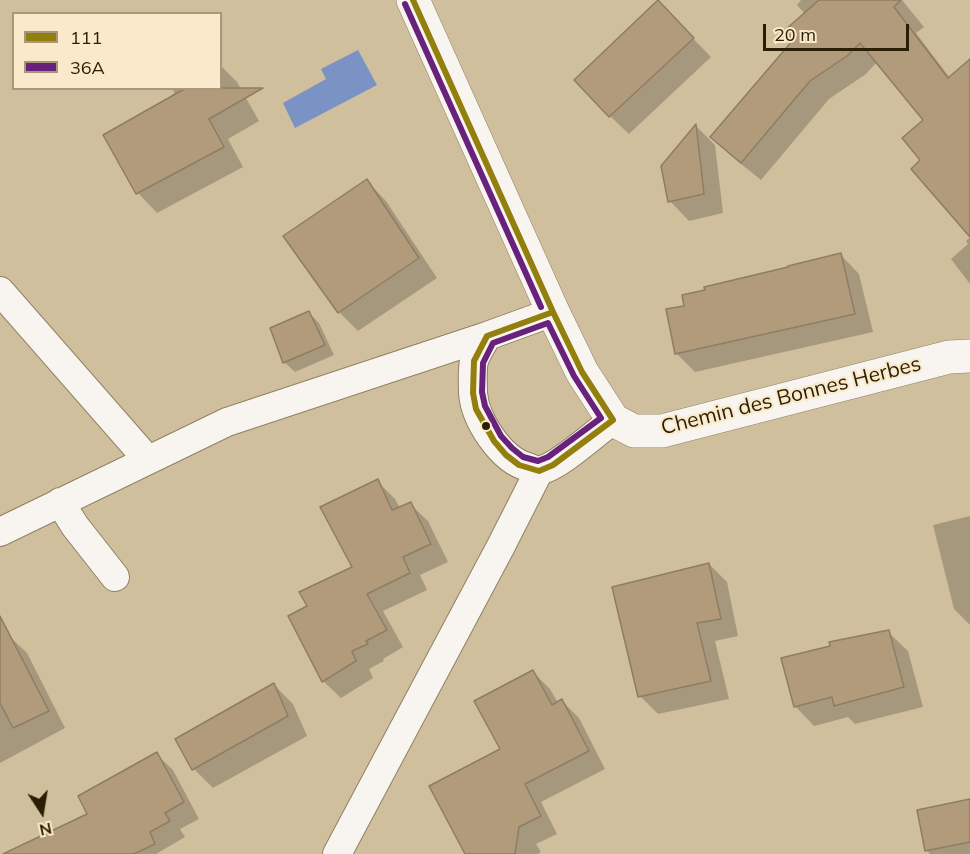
<!DOCTYPE html>
<style>
body{margin:0}
#map{position:relative;width:970px;height:854px;overflow:hidden;background:#d0bf9d;font-family:Mulish,sans-serif}
canvas{display:block}
.legend{position:absolute;left:12px;top:12px;width:210px;height:78px;box-sizing:border-box;background:#faeacb;border:2px solid #a7987b;margin:0;padding:8px 10px;list-style:none;font-size:18px;color:#2a1e04}
.legend li{display:flex;align-items:center;gap:12px;height:30px}
.legend b{width:30px;border:2px solid #a7987b}
.north{position:absolute;left:12px;top:782px;width:60px;height:60px;-webkit-text-stroke:4px #faeacb;paint-order:stroke;rotate:168deg;font-size:16px;font-weight:700;line-height:24px;text-align:center;color:#2a1e04}
.north::after{content:'';display:block;margin:auto;width:21px;height:27px;background:#2a1e04;clip-path:polygon(50% 0,100% 100%,50% 72%,0 100%)}
.scale{position:absolute;left:763px;top:24px;width:146px;height:27px;box-sizing:border-box;border:3px solid #2a1e04;border-top:0;padding-left:8px;font-size:18px;line-height:21px;white-space:nowrap;color:#2a1e04;-webkit-text-stroke:4px #faeacb;paint-order:stroke}
</style>
<div id="map">
<canvas width="970" height="854"></canvas>
<ul class="legend">
<li><b style="height:8px;background:#937f0d"></b>111</li>
<li><b style="height:8px;background:#69227b"></b>36A</li>
</ul>
<div class="north">N</div>
<div class="scale">20 m</div>
</div>
<script>
const c = document.querySelector('canvas').getContext('2d');
c.lineJoin = 'round';
function fillPath(path, color) {
  c.fillStyle = color;
  c.fill(path, 'evenodd');
}
function trace(path, color, width, dash) {
  c.strokeStyle = color;
  c.lineWidth = width;
  c.lineCap = dash ? 'butt' : 'round';
  c.setLineDash(dash || []);
  c.stroke(path);
}
function drawText(font, color, halo, rows, align = 'center') {
  c.font = font + ' Mulish,sans-serif';
  c.lineWidth = 4.5;
  c.setLineDash([]);
  c.textBaseline = 'middle';
  c.strokeStyle = halo;
  c.fillStyle = color;
  for (const [text, x, y, turn = 0] of rows) {
    c.save();
    c.translate(x, y);
    c.rotate((+turn || 0) * Math.PI / 180);
    c.textAlign = isNaN(turn) ? turn : align;
    if (halo) c.strokeText(text, 0, 0);
    c.fillText(text, 0, 0);
    c.restore();
  }
}
fillPath(new Path2D(`
 M358,50L377,85L295,128L283,103L326,79L321,69Z`), '#7b92c4');
fillPath(new Path2D(`
 M801,0H902L924,27L916,33L950,78L970,61V235L922,160L925,120L877,62L866,74L829,99L761,180L730,155L712,136L795,40L805,14L797,5Z
 M676,21L711,57L629,134L610,116Z
 M220,65L237,82L259,121L228,139L243,167L157,213L138,193L106,136L175,97L173,88H220Z
 M696,126L715,145L723,213L689,221L670,201L661,169Z
 M367,181L386,201L437,278L358,331L339,312Z
 M970,237V284L951,259L968,244L966,241Z
 M841,255L859,274L873,332L695,372L677,354L667,310L686,307L707,291Z
 M309,313L319,323L334,355L295,372L284,362Z
 M377,481L395,499L400,508L410,504L428,521L448,562L420,575L427,590L383,611L403,647L383,659L384,661L369,669L373,678L341,698L323,681L309,607L354,568Z
 M970,516V625L954,609L933,525Z
 M709,564L727,582L738,636L715,641L729,699L658,714L640,696Z
 M888,632L908,651L923,707L855,724L848,717L814,726L795,706Z
 M9,636L27,653L65,728L0,763V641Z
 M533,672L550,689L558,703L562,701L579,718L605,769L541,802L557,834L536,844L541,852L538,854H466L502,750Z
 M274,685L293,704L307,736L213,788L194,769Z
 M156,754L173,770L199,819L180,829L185,837L156,854H7L89,814Z
 M970,802V854H930L926,850Z`), '#0003');
const building = new Path2D(`
 M658,0L694,38L609,117L574,80Z
 M819,0H901L894,7L948,78L970,59V237L911,169L920,160L902,138L923,120L860,43L847,56L810,81L741,163L710,137L793,40L785,30Z
 M186,88H263L209,119L224,147L136,194L103,135Z
 M696,124L704,194L668,202L661,166Z
 M367,179L419,258L338,313L283,236Z
 M841,253L855,314L675,354L666,309L684,306L682,295L705,290L704,287L788,267V266Z
 M309,311L325,345L283,363L270,328Z
 M378,479L392,510L411,502L431,544L403,557L410,573L367,594L387,630L366,641L368,644L352,651L356,661L322,682L288,616L307,606L299,592L352,567L320,507Z
 M709,563L721,619L697,623L711,681L638,697L612,587Z
 M0,616L49,711L13,728L0,703Z
 M889,630L904,687L834,706L832,697L794,707L781,658L830,646L829,642Z
 M533,670L552,705L562,699L589,751L525,784L541,816L519,827L515,854H465L429,786L500,749L474,701Z
 M274,683L288,716L192,770L175,739Z
 M157,752L184,802L165,813L170,821L150,832L155,844L134,854H3L87,814L78,796Z
 M970,799V842L925,851L917,810Z`);
fillPath(building, '#b29b7a');
trace(building, '#8d7d64', 1.5);
const service = new Path2D(`
 M0,291L148,460
 M487,336C483,344 477,352 474,361C472,368 473,385 473,393C475,420 501,460 528,467C532,469 537,471 541,470C558,467 597,432 613,420
 M60,502L75,526L115,577
 M0,532L227,422L487,336L553,312
 M337,854L501,546L539,471`);
const minor = new Path2D(`
 M413,0L553,312L582,372L613,420L634,431H662L949,357L970,356`);
trace(service, '#8f8165', 30);
trace(minor, '#8f8165', 34);
trace(service, '#f8f5f0', 28);
trace(minor, '#f8f5f0', 33);
trace(new Path2D(`
 M413,0L553,312L582,372L613,420
 M553,312L487,336L474,361L473,393L476,409L494,441L506,455L519,465L539,471L553,465L613,420`), '#937f0d', 6);
trace(new Path2D(`
 M405,4L541,307
 M548,323L574,376L601,418L548,457L538,461L523,457L512,448L501,436L485,406L482,392L483,363L493,343Z`), '#69227b', 6);
for (const [x, y, r, color] of [
 [486,426,5,"#2a1e04"]
]) {
  const dot = new Path2D();
  dot.arc(x, y, r, 0, 2 * Math.PI);
  c.fillStyle = color;
  c.fill(dot);
  trace(dot, '#faeacb', 2);
}
drawText('21px', '#2a1e04', '#faeacb', [
 ["Chemin des Bonnes Herbes",791,396,-14]
]);
</script>
